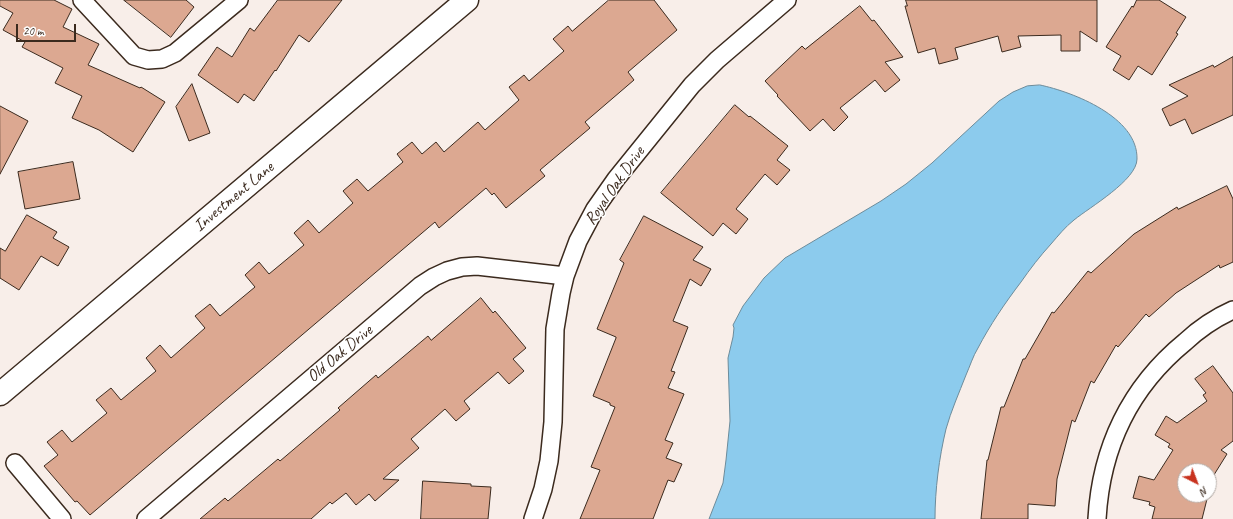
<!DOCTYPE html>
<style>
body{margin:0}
#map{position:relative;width:1233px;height:519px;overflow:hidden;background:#f8eee9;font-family:Caveat,sans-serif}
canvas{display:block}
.north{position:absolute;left:1177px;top:463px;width:40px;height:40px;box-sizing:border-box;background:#fff;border:1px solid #b1aaa5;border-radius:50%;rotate:138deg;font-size:11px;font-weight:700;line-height:16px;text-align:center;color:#3b2a1e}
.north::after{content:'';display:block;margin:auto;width:14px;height:18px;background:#c8321e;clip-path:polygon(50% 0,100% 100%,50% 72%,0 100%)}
.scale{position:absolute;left:16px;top:24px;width:60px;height:18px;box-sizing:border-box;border:2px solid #3b2a1e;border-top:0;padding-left:5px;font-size:12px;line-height:14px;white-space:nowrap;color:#3b2a1e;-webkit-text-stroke:3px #fff;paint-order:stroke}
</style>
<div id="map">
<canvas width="1233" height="519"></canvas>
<div class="north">N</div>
<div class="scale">20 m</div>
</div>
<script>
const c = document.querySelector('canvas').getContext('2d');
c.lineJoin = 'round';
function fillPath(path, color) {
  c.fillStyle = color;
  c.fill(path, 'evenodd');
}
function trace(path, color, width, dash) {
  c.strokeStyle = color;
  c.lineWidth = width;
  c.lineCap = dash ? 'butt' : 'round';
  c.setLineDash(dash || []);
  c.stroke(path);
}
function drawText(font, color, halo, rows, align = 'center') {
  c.font = font + ' Caveat,sans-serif';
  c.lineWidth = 3;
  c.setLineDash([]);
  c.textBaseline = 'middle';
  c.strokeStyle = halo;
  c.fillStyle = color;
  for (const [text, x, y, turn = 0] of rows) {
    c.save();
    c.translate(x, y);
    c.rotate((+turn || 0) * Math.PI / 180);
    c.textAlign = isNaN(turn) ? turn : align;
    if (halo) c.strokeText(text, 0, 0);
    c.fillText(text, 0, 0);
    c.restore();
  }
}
const water = new Path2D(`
 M1040,85C1073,92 1138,117 1137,159C1137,180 1090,207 1074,220C1065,227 1058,236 1051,244C1040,256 1030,269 1021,282C1005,303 990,325 978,348C973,356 970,366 966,375C959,393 951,411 946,429C939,458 935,490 935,519H709L723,483L726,460L730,421L728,358L733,337L734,328L733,325L743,306L764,278L785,258L881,201L906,184L932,163L999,101L1013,92L1027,86Z`);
fillPath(water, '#8ccbed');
trace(water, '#6c8b9a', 1);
const building = new Path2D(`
 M0,0H54L72,9L63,27L99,44L88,65L140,88L141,87L165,102L133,152L99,130L72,118L82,96L55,83L63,68L22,47L25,42L3,30L13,13L0,6Z
 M124,0H186L194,7L171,37Z
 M278,0H342L309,42L299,35L276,71L275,70L254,101L244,94L238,103L198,75L217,47L232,57L250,28L254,31Z
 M609,0H654L677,30L628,72L634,80L585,122L590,128L540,170L545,176L506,208L494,193L492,195L486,188L439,228L435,222L90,515L77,501L75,502L44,466L58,455L47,442L62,430L72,442L107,413L96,400L111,388L121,400L156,371L146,358L160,345L171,358L205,328L195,316L210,304L220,316L255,287L245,275L259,262L269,274L304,245L294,233L308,220L319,233L353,203L343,191L357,179L368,191L403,162L397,154L412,142L422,154L436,142L444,152L478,122L485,130L519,100L509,87L524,75L529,81L564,51L553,39L568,26L572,31Z
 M906,0H1097V42L1080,31V51H1061V35L1018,36L1021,47L1002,52L998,36L955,48L958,59L939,64L935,48L918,53L905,6H907Z
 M1137,0H1159L1186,17L1176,33L1178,34L1152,75L1138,66L1129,80L1113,70L1121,56L1106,47L1132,6L1133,7Z
 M860,6L872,21L874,20L903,57L885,62L900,80L885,92L875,80L840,108L848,117L834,131L823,119L810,131L777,96L778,95L765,81L802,46L805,49Z
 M1233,57V115L1192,134L1185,119L1170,126L1162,109L1188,96L1169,85L1213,65L1214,67Z
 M192,84L210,133L189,141L176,107Z
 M735,105L749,117L750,116L788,146L777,160L790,170L777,185L765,174L736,209L748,219L736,234L723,223L713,236L661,193Z
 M0,106L28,121L0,174Z
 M73,162L80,199L25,209L18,172Z
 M1227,186L1233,199V262L1220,268L1219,265L1176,293L1149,317L1146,314L1118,347L1116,345L1094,383L1091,381L1075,422L1072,420L1057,479L1055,506L1028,504V519H981L987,460H988L1001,407H1004L1023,359H1025L1052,312L1054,313L1088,271L1091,273L1134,234L1177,207L1178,209Z
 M27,215L57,232L53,238L69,247L58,266L41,256L19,290L0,278V248L5,251Z
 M644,216L703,247L693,260L711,269L701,286L690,279L673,321L688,327L671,371L675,372L668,388L684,394L665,440L673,443L666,458L682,464L674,482L668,480L653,519H580L600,470L591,467L615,407L610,405V403L593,396L616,338V337L597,329L624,263L620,260Z
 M481,298L493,313L495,311L526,348L513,359L524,371L509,384L498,372L464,401L470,409L456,421L445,409L411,439L419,448L383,479L399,480L375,501L369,494L356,505L346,493L332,504L330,502L311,519H200L225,498L228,501L278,459L280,461L340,410L338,408L376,375L378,378L428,336L431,340Z
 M1213,366L1233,393V441L1221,450L1227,454L1212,478L1209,491V471H1185V495H1208L1202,519H1152L1155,507L1149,505L1150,502L1133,498L1139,476L1154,480L1173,450L1168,447L1170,444L1155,435L1166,416L1177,423L1207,401L1203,395L1206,393L1195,379Z
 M423,481L471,484V486L491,487L488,519H421Z`);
fillPath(building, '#dca891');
trace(building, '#3b2a1e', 1);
const minor = new Path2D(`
 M82,0L134,56L148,60L162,59L175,53L239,0
 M15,463L62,519
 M146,519L420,286L434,277L447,271L462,267L477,266L565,276
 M533,519L543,489L549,461L553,422L555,329L561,293L565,276L578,241L595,209L616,179L692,85L717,60L787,0
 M1097,519C1101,448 1130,387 1185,342C1199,329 1215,318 1233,310`);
const tertiary = new Path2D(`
 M0,394L467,0`);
trace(minor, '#3b2a1e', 20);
trace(tertiary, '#3b2a1e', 25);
trace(minor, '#fff', 17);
trace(tertiary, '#fff', 22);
drawText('17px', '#3b2a1e', '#fff', [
 ["Royal Oak Drive",615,186,-55],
 ["Investment Lane",234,197,-40],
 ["Old Oak Drive",340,354,-40]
]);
</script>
